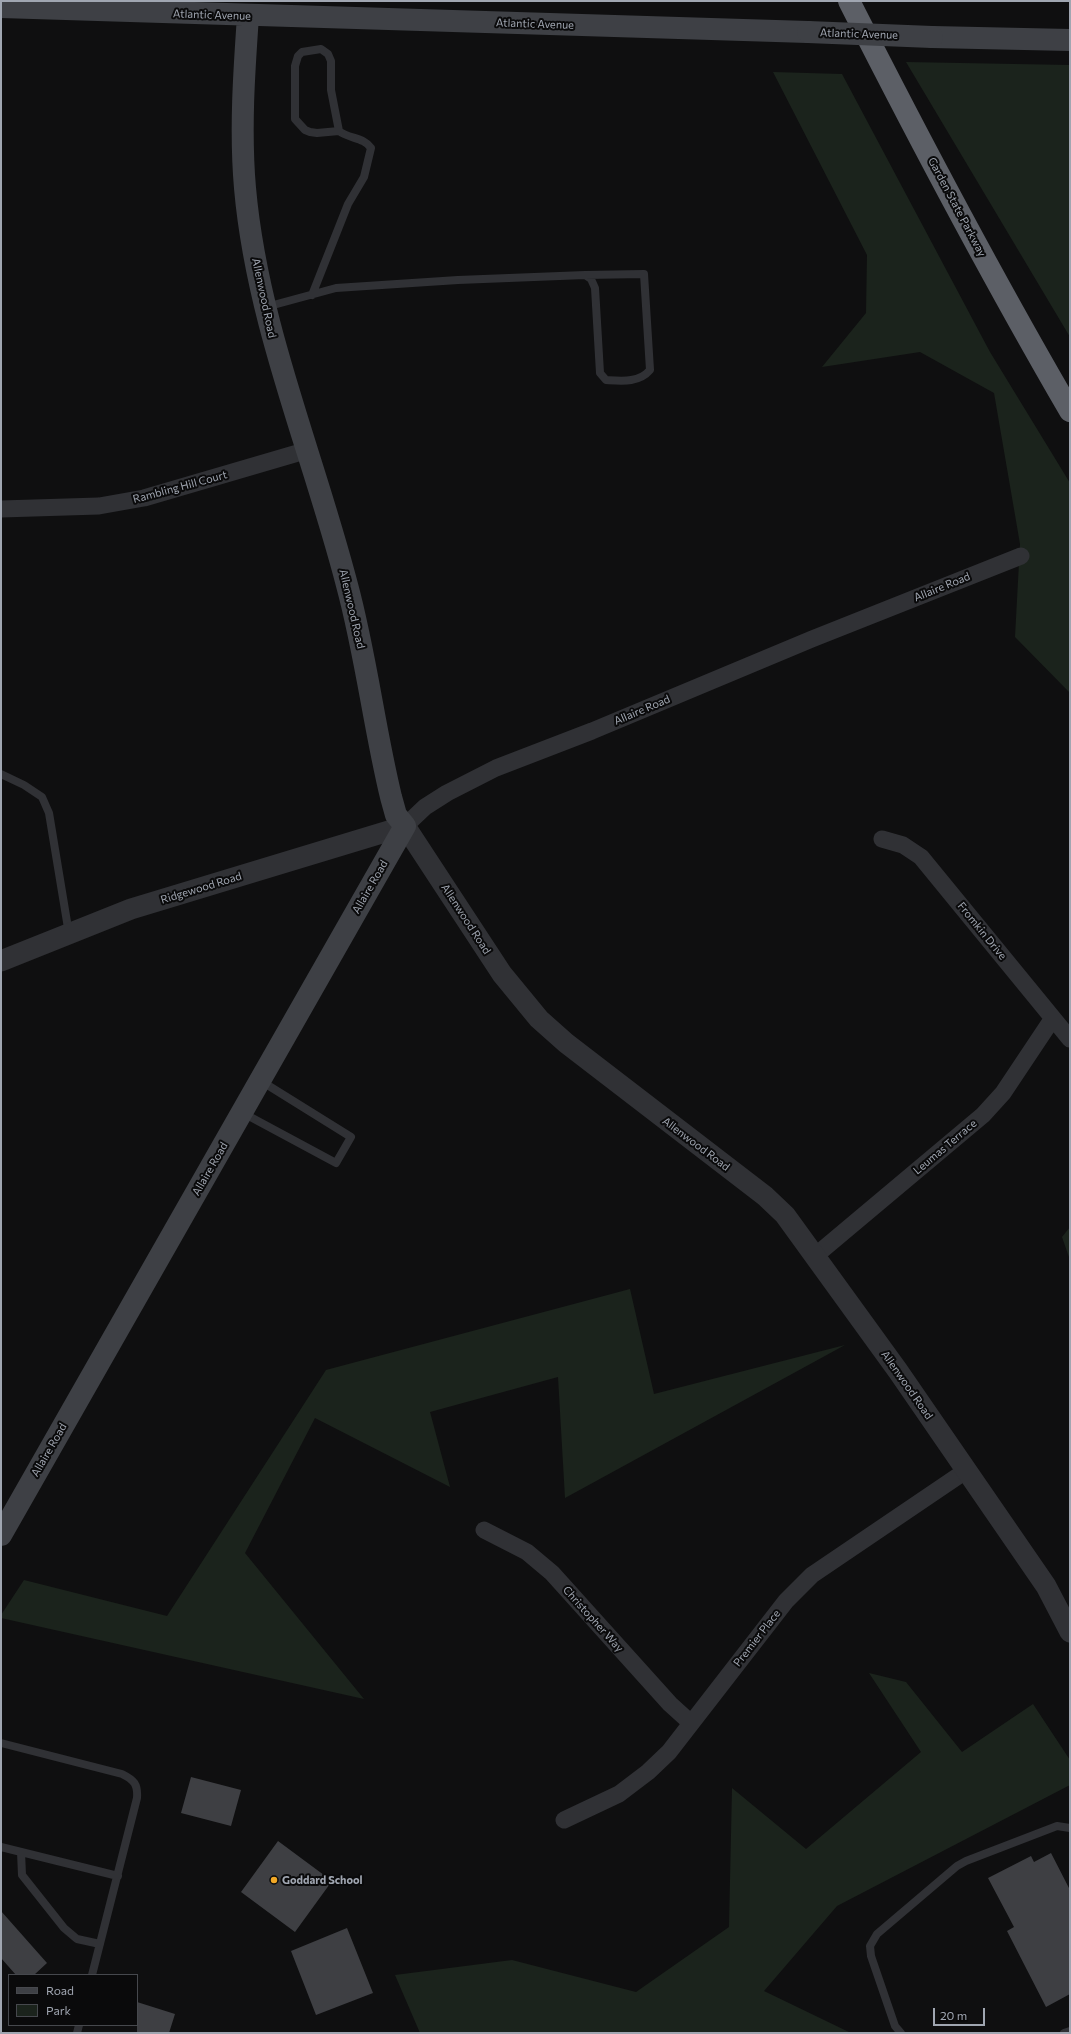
<!DOCTYPE html>
<style>
body{margin:0}
#map{position:relative;width:1071px;height:2034px;overflow:hidden;background:#0f0f10;font-family:Commissioner,sans-serif}
canvas{display:block}
.frame{position:absolute;inset:0;border:2px solid #a0a6b1;pointer-events:none}
.legend{position:absolute;left:8px;top:1974px;width:130px;height:52px;box-sizing:border-box;background:#0a0a0b;border:1px solid #46484d;margin:0;padding:5px 7px;list-style:none;font-size:12px;color:#a0a6b1}
.legend li{display:flex;align-items:center;gap:8px;height:20px}
.legend b{width:20px;border:1px solid #46484d}
.scale{position:absolute;left:933px;top:2008px;width:52px;height:18px;box-sizing:border-box;border:2px solid #a0a6b1;border-top:0;padding-left:5px;font-size:12px;line-height:14px;white-space:nowrap;color:#a0a6b1;-webkit-text-stroke:3px #0a0a0b;paint-order:stroke}
</style>
<div id="map">
<canvas width="1071" height="2034"></canvas>
<div class="frame"></div>
<ul class="legend">
<li><b style="height:5px;background:#3e4045"></b>Road</li>
<li><b style="height:11px;background:#1b231c"></b>Park</li>
</ul>
<div class="scale">20 m</div>
</div>
<script>
const c = document.querySelector('canvas').getContext('2d');
c.lineJoin = 'round';
function fillPath(path, color) {
  c.fillStyle = color;
  c.fill(path, 'evenodd');
}
function trace(path, color, width, dash) {
  c.strokeStyle = color;
  c.lineWidth = width;
  c.lineCap = dash ? 'butt' : 'round';
  c.setLineDash(dash || []);
  c.stroke(path);
}
function drawText(font, color, halo, rows, align = 'center') {
  c.font = font + ' Commissioner,sans-serif';
  c.lineWidth = 4;
  c.setLineDash([]);
  c.textBaseline = 'middle';
  c.strokeStyle = halo;
  c.fillStyle = color;
  for (const [text, x, y, turn = 0] of rows) {
    c.save();
    c.translate(x, y);
    c.rotate((+turn || 0) * Math.PI / 180);
    c.textAlign = isNaN(turn) ? turn : align;
    if (halo) c.strokeText(text, 0, 0);
    c.fillText(text, 0, 0);
    c.restore();
  }
}
fillPath(new Path2D(`
 M906,62L1070,65V337Z
 M773,72L842,74L990,352L1070,483V693L1015,637L1020,544L994,393L920,352L822,367L866,313L867,255Z
 M1070,1227V1260L1062,1237Z
 M630,1289L654,1394L845,1345L565,1498L558,1377L430,1412L450,1487L315,1418L245,1553L364,1699L1,1618V1615L24,1580L167,1616L326,1370Z
 M869,1673L906,1682L962,1752L1033,1704L1070,1760V1785L837,1906L764,1991L851,2033H420L395,1975L512,1960L636,1992L729,1927L732,1788L806,1849L921,1752Z`), '#1b231c');
fillPath(new Path2D(`
 M191,1777L241,1790L231,1826L181,1813Z
 M278,1841L332,1881L295,1932L241,1892Z
 M1051,1853L1070,1890V1994L1046,2007L1007,1931L1014,1927L988,1878L1031,1856L1034,1862Z
 M1,1911L47,1963L34,1975H16L1,1958Z
 M347,1928L373,1993L316,2015L291,1951Z
 M137,2002L175,2014L169,2033H137Z`), '#3e3f43');
trace(new Path2D(`
 M312,295L348,204L364,177L371,148C364,137 349,139 339,131L331,90V61L328,54L321,49L302,52L298,56L295,66V119L305,130L310,132L317,133L339,131
 M266,307L336,288L458,280L585,275L591,279L595,288L600,373L606,380C622,381 639,383 650,370L644,274L585,275
 M1,774L24,785L42,797L49,813L69,934
 M243,1113L336,1163L351,1137L261,1081
 M1,1743L122,1774C134,1780 138,1784 137,1798L92,1975
 M1,1847L118,1876
 M21,1852L22,1875L64,1928L77,1939L100,1944
 M77,2033L79,2025
 M901,2033L895,2026L871,1956L870,1946L877,1934L957,1866L966,1861L1057,1826L1070,1828
 M1064,2033L1070,2031`), '#303135', 8);
trace(new Path2D(`
 M1,509L99,506L144,498L308,450
 M405,826L425,807L447,793L496,768L592,731L812,639L1021,556
 M882,839L903,845L921,857L1070,1039
 M815,1256L983,1115L1003,1093L1053,1018
 M484,1530L527,1552L552,1573L670,1704L691,1723
 M564,1820L619,1794L648,1772L669,1752L786,1601L812,1575L967,1470`), '#303135', 17);
trace(new Path2D(`
 M1,961L131,909L405,826L502,974L539,1019L566,1043L765,1196L785,1215L898,1371L1046,1586L1070,1632`), '#303135', 21);
trace(new Path2D(`
 M1,7L808,32
 M932,37L1070,40
 M1,1535L405,826L396,815L391,797C374,727 366,655 347,585C313,453 257,325 245,188C240,131 244,73 248,16`), '#3e4045', 22);
trace(new Path2D(`
 M849,1C919,139 992,277 1070,411`), '#5c5f66', 22);
trace(new Path2D(`
 M808,32L932,37`), '#3e4045', 22);
for (const [x, y, r, color] of [
 [274,1880,4,"#f1a826"]
]) {
  const dot = new Path2D();
  dot.arc(x, y, r, 0, 2 * Math.PI);
  c.fillStyle = color;
  c.fill(dot);
  trace(dot, '#0a0a0b', 1.5);
}
drawText('11px', '#a0a6b1', '#0a0a0b', [
 ["Atlantic Avenue",212,15,2],
 ["Atlantic Avenue",535,24,2],
 ["Atlantic Avenue",859,34,2],
 ["Garden State Parkway",957,207,62],
 ["Allenwood Road",264,298,78],
 ["Rambling Hill Court",180,487,-15],
 ["Allaire Road",942,587,-22],
 ["Allenwood Road",352,609,77],
 ["Allaire Road",642,710,-23],
 ["Allaire Road",370,887,-60],
 ["Ridgewood Road",201,888,-17],
 ["Allenwood Road",466,919,57],
 ["Fromkin Drive",982,931,51],
 ["Allenwood Road",696,1144,37],
 ["Leumas Terrace",945,1147,-40],
 ["Allaire Road",210,1169,-60],
 ["Allenwood Road",907,1385,55],
 ["Allaire Road",49,1450,-60],
 ["Christopher Way",593,1619,48],
 ["Premier Place",757,1638,-52]
]);
drawText('bold 11px', '#a0a6b1', '#0a0a0b', [
 ["Goddard School",282,1880]
], 'left');
</script>
